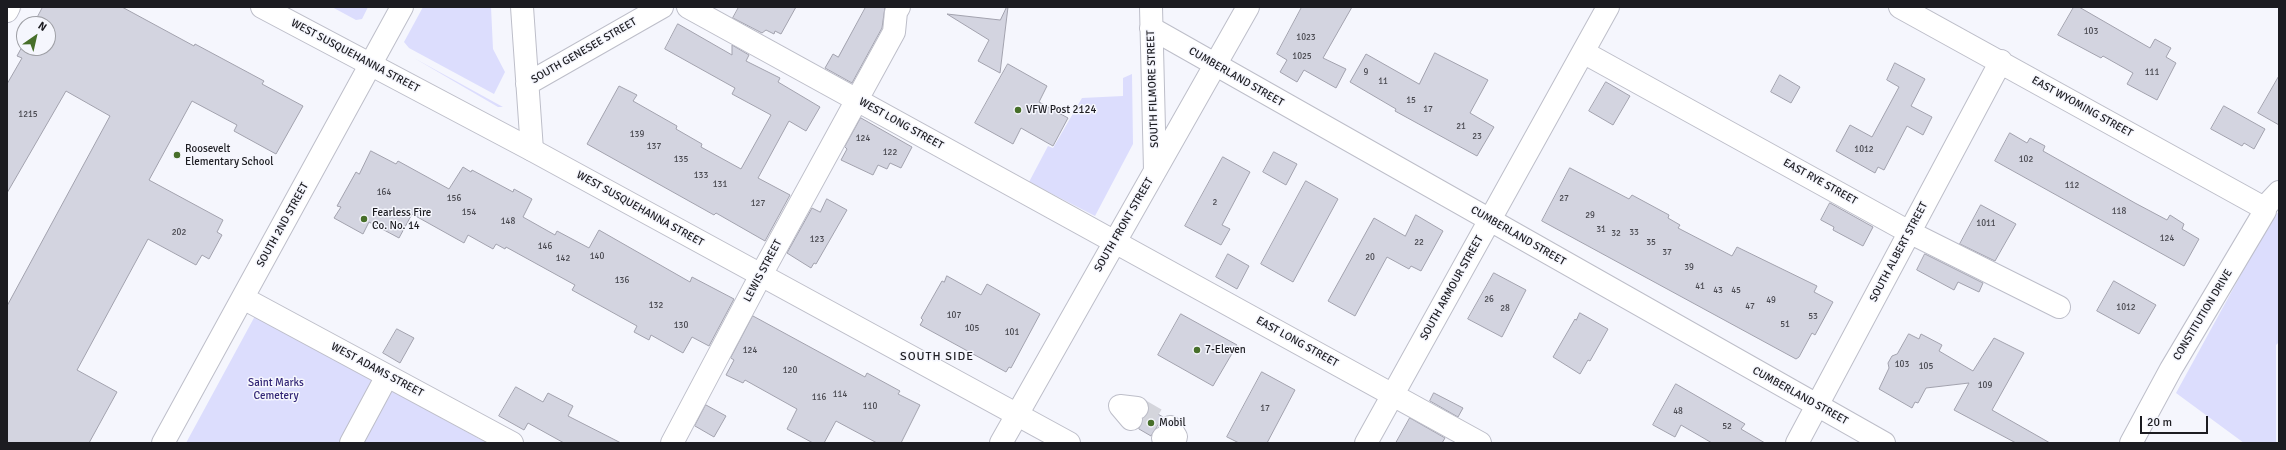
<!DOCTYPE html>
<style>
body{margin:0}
#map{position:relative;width:2286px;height:450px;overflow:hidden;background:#f5f6fd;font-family:Signika,sans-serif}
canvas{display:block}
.frame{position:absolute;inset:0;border:8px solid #1c1c21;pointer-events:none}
.north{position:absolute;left:16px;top:16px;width:40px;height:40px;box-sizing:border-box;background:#f5f6fd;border:1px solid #9e9fa5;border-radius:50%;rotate:34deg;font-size:11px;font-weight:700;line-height:16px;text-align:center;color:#1c1c21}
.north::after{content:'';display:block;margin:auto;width:14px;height:18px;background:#476f2a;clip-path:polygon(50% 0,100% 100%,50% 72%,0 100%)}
.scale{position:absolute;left:2140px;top:416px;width:68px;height:18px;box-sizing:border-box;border:2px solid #1c1c21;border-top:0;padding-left:5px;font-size:12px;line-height:14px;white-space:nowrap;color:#1c1c21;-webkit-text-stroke:3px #f5f6fd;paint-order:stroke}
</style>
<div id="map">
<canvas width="2286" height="450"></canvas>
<div class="frame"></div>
<div class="north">N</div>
<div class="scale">20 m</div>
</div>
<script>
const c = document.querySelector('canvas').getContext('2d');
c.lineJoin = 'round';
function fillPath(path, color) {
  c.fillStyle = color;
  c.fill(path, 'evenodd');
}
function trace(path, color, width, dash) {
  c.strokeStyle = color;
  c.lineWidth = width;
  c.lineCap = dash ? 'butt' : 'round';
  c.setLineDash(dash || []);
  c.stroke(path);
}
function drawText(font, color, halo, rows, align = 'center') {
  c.font = font + ' Signika,sans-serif';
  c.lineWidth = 3;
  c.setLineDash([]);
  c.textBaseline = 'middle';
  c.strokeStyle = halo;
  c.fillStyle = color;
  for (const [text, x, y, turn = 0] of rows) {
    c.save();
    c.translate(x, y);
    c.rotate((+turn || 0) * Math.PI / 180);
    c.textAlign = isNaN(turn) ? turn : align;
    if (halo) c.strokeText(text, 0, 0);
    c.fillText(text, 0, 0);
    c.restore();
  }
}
fillPath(new Path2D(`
 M332,7H368L362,19L356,20Z
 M423,7H491L493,49L505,72L494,94L409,48L404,42Z
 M414,58L503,107H498Z
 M1132,74L1133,144L1095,216L1029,182L1048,146L1053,148L1082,98L1123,96V78Z
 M2279,212V342L2276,345V443H2244L2176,393L2273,216Z
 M255,316L487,443H186Z`), '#dcddfd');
const building = new Path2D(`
 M43,7H122L194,46L195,44L264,81L262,84L303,106L276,154L234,131L237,125L192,101L149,180L223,220L217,232L222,235L209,259L202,255L196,265L148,239L77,370L117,392L89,443H7V306L110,116L66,91L7,193V84L22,58L17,56L24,43V48H48V24H34Z
 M739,7H796L781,34L775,31L774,34L766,30L762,33L733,18Z
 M866,7H885L882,28L852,83L825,68L833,54L838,57Z
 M1007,7H1008L1000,73L978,61L989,40L947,14L1000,20Z
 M1302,7H1352L1323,58L1346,69L1336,88L1304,70L1297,82L1280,72L1287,60L1277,54Z
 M2074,7H2079L2150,48L2155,39L2171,48L2166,57L2176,63L2157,100L2127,84L2133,73L2103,56L2101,58L2058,35Z
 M678,24L732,55V45L749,55L746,61L780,78L778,82L820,107L806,131L789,121L758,178L790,195L765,241L716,213L714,215L587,144L619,86L637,95L633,101L677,126L676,129L702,144L701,147L741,169L771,115L732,94L735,88L665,49Z
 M1435,53L1488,80L1470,113L1494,127L1477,156L1395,111L1396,109L1350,82L1366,54L1419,84Z
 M1895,63L1925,79L1911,106L1932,117L1923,135L1907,126L1884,170L1878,167L1875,173L1836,151L1850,125L1872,137L1899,87L1887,80Z
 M1008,64L1047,86L1039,102L1068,118L1053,146L1021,128L1013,144L975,123Z
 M1780,75L1800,87L1791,103L1771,92Z
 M2279,76V125L2258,113Z
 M1606,82L1630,96L1613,125L1589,111Z
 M2224,106L2265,129L2254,149L2244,143L2242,146L2211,129Z
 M861,118L912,147L901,168L890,163L887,169L878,165L873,175L841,160L847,149L845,147Z
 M2010,133L2027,143L2030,138L2045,146L2043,151L2135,203L2167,220L2170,215L2184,224L2182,229L2199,239L2184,266L1995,161Z
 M371,151L396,164L398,161L449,189L463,167L471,172L472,170L513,192L514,189L532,199L523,217L555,235L557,231L589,248L599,230L690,282L692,277L734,299L709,346L692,337L683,353L651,335L649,340L634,332L637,326L572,290L575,285L506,247L505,249L496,244L493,249L468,235L464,243L412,214L399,238L369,222L363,234L334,218L341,207L337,206L356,172L359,174Z
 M1274,152L1297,164L1286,185L1263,172Z
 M1223,157L1250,172L1222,225L1230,229L1221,245L1185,226Z
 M1570,168L1629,199L1632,195L1669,215L1668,218L1680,225L1678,228L1732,256L1737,247L1817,286L1814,292L1833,302L1815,335L1812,333L1799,357L1796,359L1542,221Z
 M1306,181L1338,199L1293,282L1261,264Z
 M827,199L847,210L816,264L814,263L811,268L787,253L812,208L820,212Z
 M1830,203L1873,227L1863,246L1833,230L1834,227L1821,220Z
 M1981,205L2016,224L1995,261L1960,244Z
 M1416,215L1443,231L1421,271L1411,266L1409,269L1387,257L1355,316L1328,301L1374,218L1405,236Z
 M1228,254L1249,266L1237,289L1216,277Z
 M1925,254L1983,283L1979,292L1958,282L1954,290L1917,270Z
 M1494,273L1526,290L1502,337L1468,319Z
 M947,276L981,295L987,284L1040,314L1011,368L1009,367L1006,372L920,325L923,320L921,318L942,281L944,282Z
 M2114,281L2156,305L2139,334L2097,311Z
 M1580,313L1608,329L1590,361L1588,360L1580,374L1553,357L1575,319L1576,320Z
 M1181,314L1237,345L1213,386L1158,355Z
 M753,316L865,377L867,373L900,391L898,394L920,405L901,443H877L836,421L824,443H813L787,429L797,409L745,380L743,383L726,375L734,360L731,358Z
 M397,329L414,338L400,363L383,353Z
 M1909,334L1919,339L1921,334L1942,345L1939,351L1973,371L1994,338L2024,353L1992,410L2050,443H2016L1954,410L1969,383L1926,388L1918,403L1915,402L1912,408L1879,389L1889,368L1888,363L1892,356L1897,354Z
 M1262,372L1295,390L1267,443H1239L1227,437Z
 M1676,384L1745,424L1741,429L1765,443H1712L1681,425L1675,437L1653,425Z
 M516,387L543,402L548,393L573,406L568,416L621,443H564L528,423L524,430L499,416Z
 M1434,393L1463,408L1458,417L1430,401Z
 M706,405L726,416L714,437L695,426Z
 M1149,409L1163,417L1151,436L1139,429Z
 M1410,418L1445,438L1442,443H1396Z`);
fillPath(building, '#d3d4e0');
trace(building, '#a2a2ae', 1);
trace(new Path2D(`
 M1137,408L1170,427`), '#d4d5dc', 22, [22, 11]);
const minor = new Path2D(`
 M522,7L532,150
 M688,7L1480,443
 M1151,7L1155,170
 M1900,7L2264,208
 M7,11L9,7
 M1151,28L1884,443
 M1583,52L1909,232L2059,307
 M527,84L662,7
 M243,298L512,443
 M1131,419L1120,406L1137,408
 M1163,438L1176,437L1170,427
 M163,443L402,7
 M351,443L387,376
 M672,443L761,275L894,32L896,12L899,7
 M1001,443L1248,7
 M1366,443L1608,7
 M1797,443L2001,61
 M2131,443L2171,369L2265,211L2264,208L2279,192`);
const major = new Path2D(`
 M262,7L532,150L1069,443`);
trace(minor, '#bdbec9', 24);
trace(major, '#bdbec9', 24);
trace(minor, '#fff', 22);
trace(major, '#fff', 22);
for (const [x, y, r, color] of [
 [1018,110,4,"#476f2a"],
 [177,155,4,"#476f2a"],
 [364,219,4,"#476f2a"],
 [1197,350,4,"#476f2a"],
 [1151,423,4,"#476f2a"]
]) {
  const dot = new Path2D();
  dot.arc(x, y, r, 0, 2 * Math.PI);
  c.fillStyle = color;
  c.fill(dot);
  trace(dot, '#f5f6fd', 1.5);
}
drawText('9px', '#4a4a51', null, [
 ["103",2091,32],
 ["1023",1306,38],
 ["1025",1302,57],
 ["9",1366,73],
 ["111",2152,73],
 ["11",1383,82],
 ["15",1411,101],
 ["17",1428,110],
 ["1215",28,115],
 ["21",1461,127],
 ["139",637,135],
 ["23",1477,137],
 ["124",863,139],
 ["137",654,147],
 ["1012",1864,150],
 ["122",890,153],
 ["135",681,160],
 ["102",2026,160],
 ["133",701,176],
 ["131",720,185],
 ["112",2072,186],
 ["164",384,193],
 ["156",454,199],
 ["27",1564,199],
 ["2",1215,203],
 ["127",758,204],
 ["118",2119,212],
 ["154",469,213],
 ["29",1590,216],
 ["148",508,222],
 ["1011",1986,224],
 ["31",1601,230],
 ["202",179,233],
 ["33",1634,233],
 ["32",1616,234],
 ["124",2167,239],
 ["123",817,240],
 ["22",1419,243],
 ["35",1651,243],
 ["146",545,247],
 ["37",1667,253],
 ["140",597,257],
 ["20",1370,258],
 ["142",563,259],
 ["39",1689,268],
 ["136",622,281],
 ["41",1700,287],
 ["43",1718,291],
 ["45",1736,291],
 ["26",1489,300],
 ["49",1771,301],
 ["132",656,306],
 ["47",1750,307],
 ["1012",2126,308],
 ["28",1505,309],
 ["107",954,316],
 ["53",1813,317],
 ["51",1785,325],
 ["130",681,326],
 ["105",972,329],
 ["101",1012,333],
 ["124",750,351],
 ["103",1902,365],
 ["105",1926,367],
 ["120",790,371],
 ["109",1985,386],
 ["114",840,395],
 ["116",819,398],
 ["110",870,407],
 ["17",1265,409],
 ["48",1678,412],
 ["52",1727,427]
]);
drawText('11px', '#1c1c21', '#f5f6fd', [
 ["SOUTH GENESEE STREET",584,51,-30],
 ["WEST SUSQUEHANNA STREET",355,56,28],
 ["CUMBERLAND STREET",1236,77,30],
 ["SOUTH FILMORE STREET",1153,89,-92],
 ["EAST WYOMING STREET",2082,107,29],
 ["WEST LONG STREET",901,124,29],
 ["EAST RYE STREET",1820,182,29],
 ["WEST SUSQUEHANNA STREET",640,209,29],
 ["SOUTH 2ND STREET",283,225,-61],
 ["SOUTH FRONT STREET",1124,225,-60],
 ["CUMBERLAND STREET",1518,236,30],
 ["SOUTH ALBERT STREET",1899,252,-62],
 ["LEWIS STREET",763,271,-62],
 ["SOUTH ARMOUR STREET",1452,288,-61],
 ["CONSTITUTION DRIVE",2203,315,-59],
 ["EAST LONG STREET",1297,342,29],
 ["WEST ADAMS STREET",377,370,28],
 ["CUMBERLAND STREET",1800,396,29]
]);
drawText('11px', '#1c1c21', '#f5f6fd', [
 ["VFW Post 2124",1026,110],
 ["Roosevelt",185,149],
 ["Elementary School",185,162],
 ["Fearless Fire",372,213],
 ["Co. No. 14",372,226],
 ["7-Eleven",1205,350],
 ["Mobil",1159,423]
], 'left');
drawText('11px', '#332776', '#f5f6fd', [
 ["Saint Marks",276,383],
 ["Cemetery",276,396]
]);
c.letterSpacing = '1px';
drawText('12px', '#1c1c21', '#f5f6fd', [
 ["SOUTH SIDE",937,357]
]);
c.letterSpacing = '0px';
</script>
